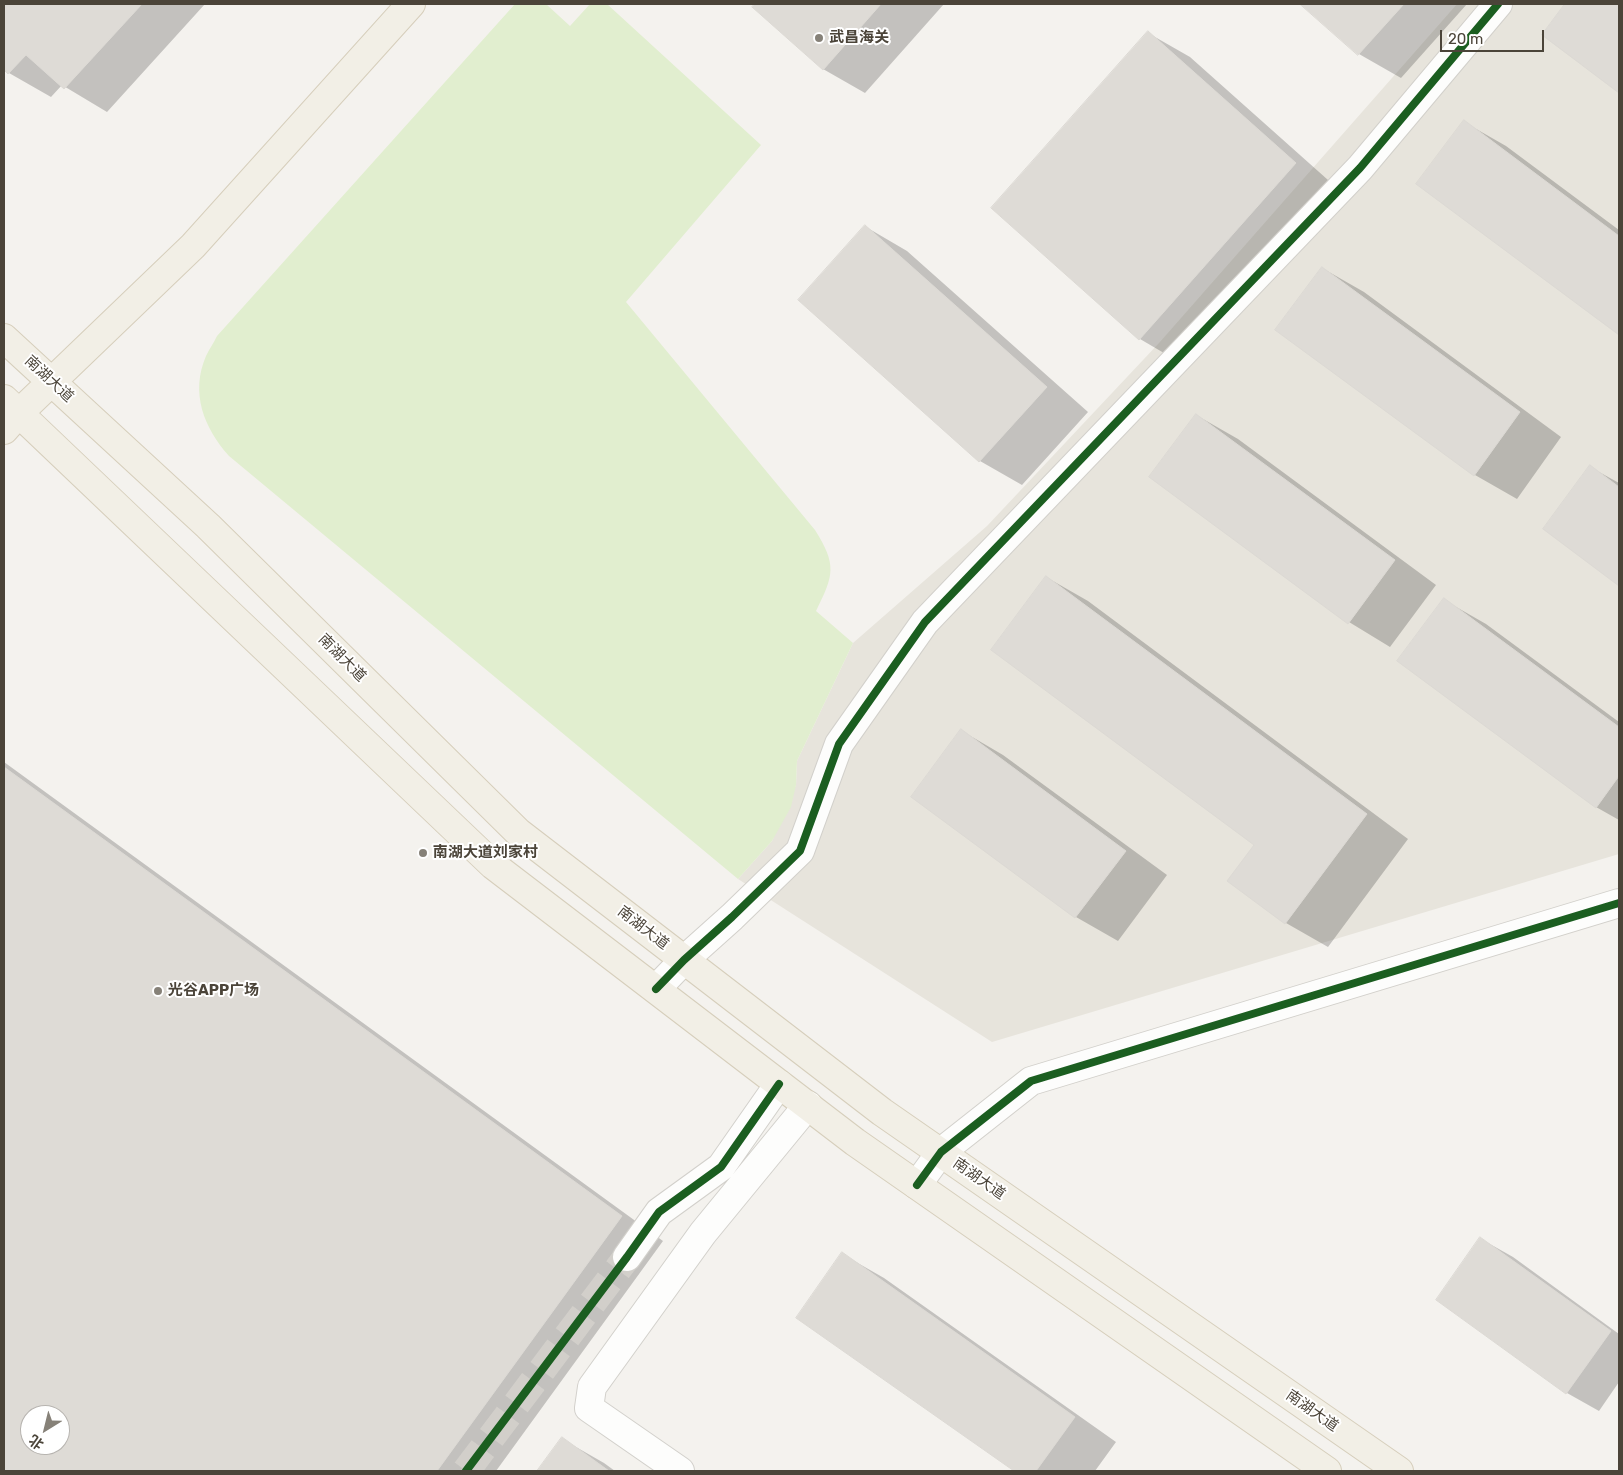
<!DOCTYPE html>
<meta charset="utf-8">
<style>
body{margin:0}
#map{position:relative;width:1623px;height:1475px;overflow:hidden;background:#f4f2ee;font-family:Rubik,"Noto Sans SC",sans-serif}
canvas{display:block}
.frame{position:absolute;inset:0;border:5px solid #4b4439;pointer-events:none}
.north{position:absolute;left:20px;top:1405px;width:50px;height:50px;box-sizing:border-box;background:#fff;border:1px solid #b7b4b0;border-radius:50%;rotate:216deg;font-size:14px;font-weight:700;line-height:20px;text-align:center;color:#4b4439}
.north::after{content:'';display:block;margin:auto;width:18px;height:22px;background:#868178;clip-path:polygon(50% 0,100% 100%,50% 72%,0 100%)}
.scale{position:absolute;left:1440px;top:30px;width:104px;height:22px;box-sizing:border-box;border:2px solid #4b4439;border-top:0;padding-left:6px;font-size:15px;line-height:18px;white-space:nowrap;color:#4b4439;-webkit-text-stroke:4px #fff;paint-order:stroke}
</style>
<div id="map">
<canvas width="1623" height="1475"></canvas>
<div class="frame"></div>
<div class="north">北</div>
<div class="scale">20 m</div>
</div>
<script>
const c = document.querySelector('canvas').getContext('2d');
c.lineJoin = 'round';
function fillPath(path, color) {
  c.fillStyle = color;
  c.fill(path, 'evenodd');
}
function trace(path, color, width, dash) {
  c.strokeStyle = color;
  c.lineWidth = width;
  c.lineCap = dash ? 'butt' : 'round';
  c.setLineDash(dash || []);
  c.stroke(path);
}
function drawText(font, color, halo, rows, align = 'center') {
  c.font = font + ' Rubik,"Noto Sans SC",sans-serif';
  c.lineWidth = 4;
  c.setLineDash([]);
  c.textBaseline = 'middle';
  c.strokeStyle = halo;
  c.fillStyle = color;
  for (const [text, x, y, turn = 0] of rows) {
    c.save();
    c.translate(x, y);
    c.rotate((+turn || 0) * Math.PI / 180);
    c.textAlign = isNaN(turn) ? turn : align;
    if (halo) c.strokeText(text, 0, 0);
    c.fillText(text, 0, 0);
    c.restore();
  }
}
fillPath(new Path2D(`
 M1457,4H1619V854L992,1042L738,879L772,841L796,785L797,761L853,643L987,526L1159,343Z`), '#e7e4dc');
fillPath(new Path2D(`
 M515,4H546L570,26L590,4H607L761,145L626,302L815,530C837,565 834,575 816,611L853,643L797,761L796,785L791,807L772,841L738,879L229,456C204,428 190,393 206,356C209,349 214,343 217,336Z`), '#e1eecf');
fillPath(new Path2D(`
 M4,4H205L107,112L62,85L51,97L9,73L4,68Z
 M757,4H944L865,93L823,69L754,7Z
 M1302,4H1467L1401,78L1359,54Z
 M1566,4H1619V91L1543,35Z
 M1148,33L1190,57L1337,188L1181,363L1140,339Z
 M1464,122L1506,146L1619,230V334L1418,184Z
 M866,227L907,251L1088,412L1022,485L980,461Z
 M1322,268L1364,292L1561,437L1517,499L1475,475L1277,330Z
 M1196,415L1238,439L1436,585L1390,647L1349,622Z
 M1590,467L1619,483V585L1544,529Z
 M1046,577L1088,601L1408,839L1328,947L1286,923L1229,881L1256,845Z
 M1444,600L1486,624L1619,722V820L1596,807Z
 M962,731L1003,755L1167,875L1118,941L1076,917L913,796Z
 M4,762L663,1241L496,1471H4ZM30,1415H60V1445H30Z
 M1481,1239L1513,1257L1619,1334V1382L1599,1411L1567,1393Z
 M842,1254L884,1278L1116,1442L1095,1471H1016L797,1318Z
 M562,1439L604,1463L615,1471H538Z`), '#0003');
const building = new Path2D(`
 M4,4H142L64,89L26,55L8,74L4,70Z
 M755,4H881L823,70L752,7Z
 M1300,4H1404L1358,55Z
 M1565,4H1619V93L1542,35Z
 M1148,31L1296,163L1139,340L991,208Z
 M1464,120L1619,236V335L1416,184Z
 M865,225L1047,387L979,462L798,300Z
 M1322,267L1520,412L1474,476L1275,330Z
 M1196,414L1395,560L1348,624L1149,477Z
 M1590,465L1619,487V586L1543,529Z
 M1046,576L1367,814L1285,924L1227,881L1254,845L991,650Z
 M1444,598L1619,727V776L1596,808L1397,661Z
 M961,729L1126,851L1075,918L911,797Z
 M4,767L622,1216L437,1471H4ZM30,1415H60V1445H30Z
 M1480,1237L1611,1331L1566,1394L1436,1300Z
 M842,1252L1075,1417L1036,1471H1014L796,1318Z
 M562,1437L609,1471H537Z`);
fillPath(building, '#dedbd6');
trace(building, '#dcd9d4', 1);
trace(new Path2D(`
 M466,1471L627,1257`), '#d2cfca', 28, [28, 14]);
const minor = new Path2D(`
 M656,989L684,960L732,917L800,851L839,744L925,622L1360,168L1498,4
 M917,1185L941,1152L1031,1081L1619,903
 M627,1257L659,1212L721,1167L779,1084
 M680,1471L589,1408L592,1387L703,1233L808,1105`);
const major = new Path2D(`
 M4,338L208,526L518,832L882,1112L1399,1471
 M4,399L493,865L855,1142L1327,1471
 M4,430L19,413L193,246L411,4`);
trace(minor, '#d2d0cb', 30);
trace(major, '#d6cebb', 30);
trace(minor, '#fdfdfc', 28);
trace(major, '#f2efe6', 28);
trace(new Path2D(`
 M656,989L684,960L732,917L800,851L839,744L925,622L1360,168L1498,4
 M917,1185L941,1152L1031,1081L1619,903
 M466,1471L627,1257L659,1212L721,1167L779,1084`), '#1b5e20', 8);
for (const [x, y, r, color] of [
 [819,38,5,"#868178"],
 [423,853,5,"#868178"],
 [158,991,5,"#868178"]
]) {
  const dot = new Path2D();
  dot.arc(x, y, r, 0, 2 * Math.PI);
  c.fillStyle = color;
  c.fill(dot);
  trace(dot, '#fff', 2);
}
drawText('bold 15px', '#4b4439', '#fff', [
 ["武昌海关",829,38],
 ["南湖大道刘家村",433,853],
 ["光谷APP广场",168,991]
], 'left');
drawText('15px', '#4b4439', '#fff', [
 ["南湖大道",49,379,43],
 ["南湖大道",342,658,45],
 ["南湖大道",643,928,38],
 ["南湖大道",979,1179,35],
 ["南湖大道",1312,1411,35]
]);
</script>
